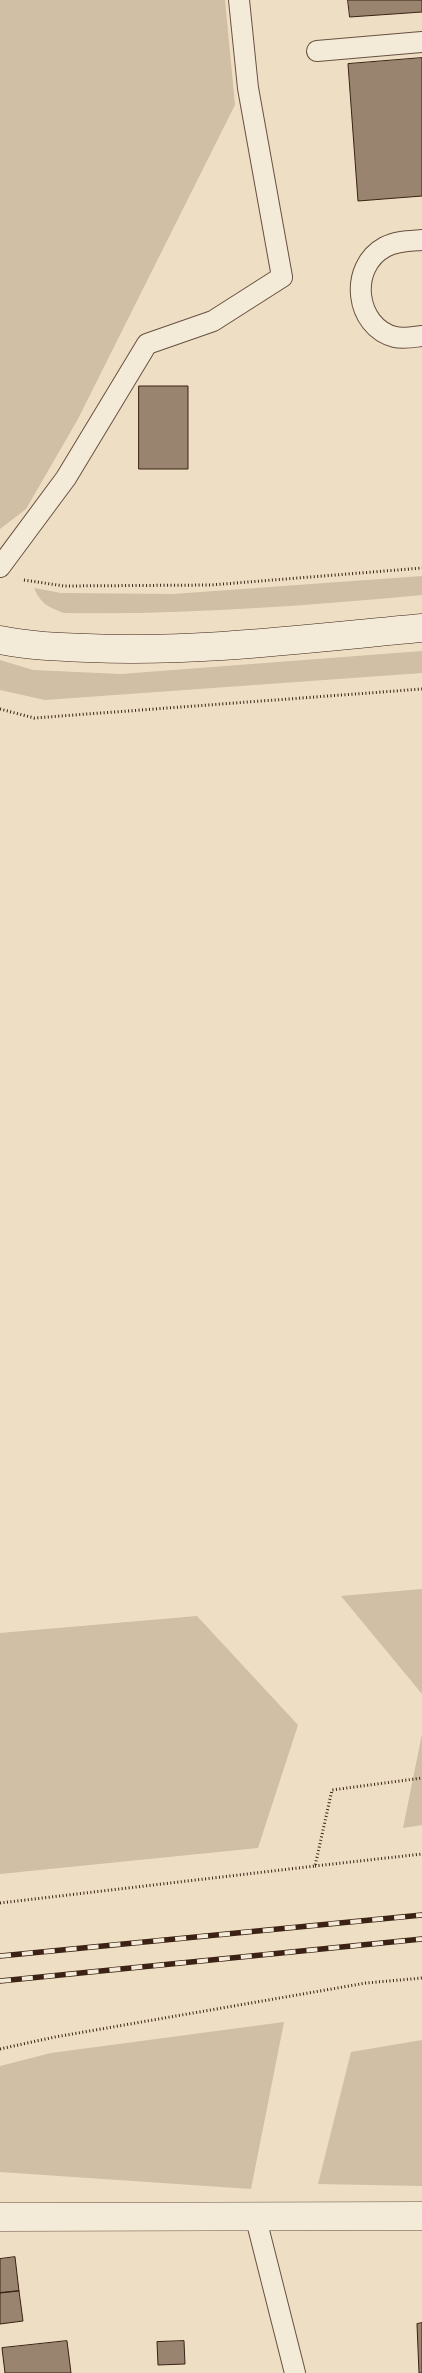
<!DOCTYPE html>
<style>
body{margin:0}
canvas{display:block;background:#eedec3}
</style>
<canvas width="422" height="2373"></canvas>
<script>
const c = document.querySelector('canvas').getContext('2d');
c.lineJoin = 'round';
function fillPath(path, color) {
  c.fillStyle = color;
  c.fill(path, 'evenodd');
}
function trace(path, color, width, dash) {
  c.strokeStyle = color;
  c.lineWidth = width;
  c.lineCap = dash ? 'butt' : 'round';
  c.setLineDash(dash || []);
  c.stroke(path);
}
fillPath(new Path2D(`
 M0,0H225L235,105L78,419L26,509L0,529Z
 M422,576V595C303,606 184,615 64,613C48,607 41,604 34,588L61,593L173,594Z
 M422,651V673L45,700L0,690V660L33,670L121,674Z
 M422,1589V1694L341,1596Z
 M197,1616L298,1725L258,1848L0,1874V1633Z
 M422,1734V1825L403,1828Z
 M284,2022L251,2189L0,2172V2066L51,2053Z
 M422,2040V2186L318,2184L351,2052Z`), '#d0bea5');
const building = new Path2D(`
 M348,0H422V12L350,17Z
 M422,58V196L358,201L348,64Z
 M139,386H188V469H139Z
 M15,2257L19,2291L0,2293V2259Z
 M19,2291L23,2321L0,2324V2293Z
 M422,2323V2373H419L417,2324Z
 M67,2341L71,2373H5L2,2348Z
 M184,2341L185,2364L158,2365L157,2342Z`);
fillPath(building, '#98846f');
trace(building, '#3b2215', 1);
const service = new Path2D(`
 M317,51L422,42
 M422,240C409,241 396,241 385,247C348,267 355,327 395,337C403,339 414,337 422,336
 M0,567L66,478L147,344L213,321L282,277L248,88L239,0
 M255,2215L295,2373`);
const minor = new Path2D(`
 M0,2217L422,2216`);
const secondary = new Path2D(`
 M0,640C29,646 58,647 87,648C199,653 311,638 422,628`);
trace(service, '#685140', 22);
trace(minor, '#685140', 29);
trace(secondary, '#3b2215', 29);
trace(new Path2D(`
 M24,580L64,586L211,585L422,568
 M0,709L34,718L422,689
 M315,1866L422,1854
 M0,1903L315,1866L332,1790L422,1778
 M0,2049L55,2037L366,1983L422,1978`), '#3b2215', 3, [1, 2.5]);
trace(service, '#f4ead8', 20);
trace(minor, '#f4ead8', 28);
trace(secondary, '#f4ead8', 28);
const rail = new Path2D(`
 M0,1956L422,1915
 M0,1981L422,1939`);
trace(rail, '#3b2215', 5.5);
trace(rail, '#f4ead8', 4, [11]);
</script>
